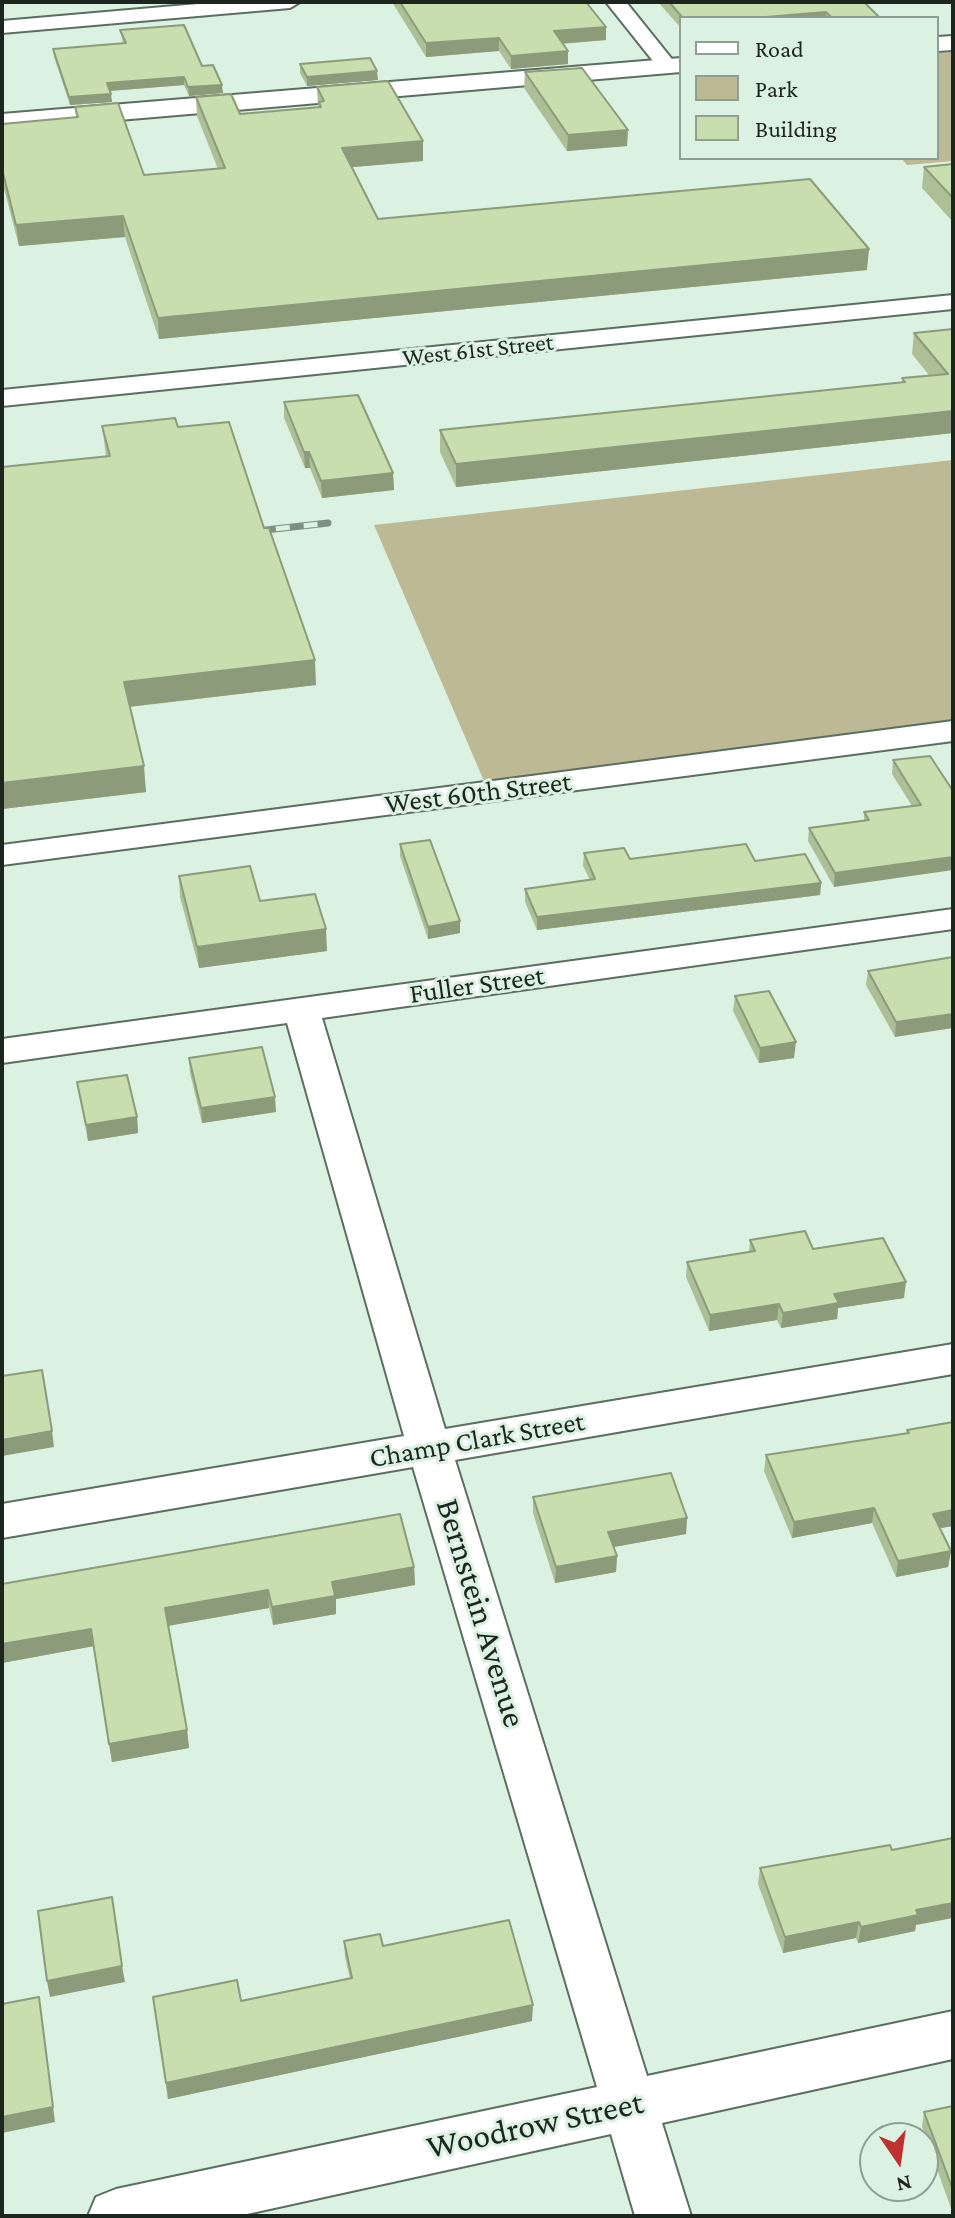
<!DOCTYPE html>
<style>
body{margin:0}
#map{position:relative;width:955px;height:2218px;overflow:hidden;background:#dbf1e1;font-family:"Crimson Pro",serif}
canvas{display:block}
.frame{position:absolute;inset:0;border:4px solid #1d251f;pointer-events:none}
.legend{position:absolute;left:679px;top:16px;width:260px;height:144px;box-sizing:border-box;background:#dbf1e1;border:2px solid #8f9f93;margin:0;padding:10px 14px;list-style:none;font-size:24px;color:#1d251f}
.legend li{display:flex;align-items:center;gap:16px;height:40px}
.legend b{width:40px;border:2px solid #8f9f93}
.north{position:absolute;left:859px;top:2122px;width:80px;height:80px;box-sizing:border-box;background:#dbf1e1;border:2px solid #8f9f93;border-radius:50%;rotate:167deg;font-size:22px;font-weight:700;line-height:32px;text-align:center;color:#1d251f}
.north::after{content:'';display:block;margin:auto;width:28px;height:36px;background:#bf3130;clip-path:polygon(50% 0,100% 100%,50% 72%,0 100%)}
</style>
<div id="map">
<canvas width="955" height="2218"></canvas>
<div class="frame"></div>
<ul class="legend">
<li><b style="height:10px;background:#fff"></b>Road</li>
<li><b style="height:22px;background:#bdb995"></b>Park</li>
<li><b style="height:22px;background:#c8deae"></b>Building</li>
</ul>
<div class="north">N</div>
</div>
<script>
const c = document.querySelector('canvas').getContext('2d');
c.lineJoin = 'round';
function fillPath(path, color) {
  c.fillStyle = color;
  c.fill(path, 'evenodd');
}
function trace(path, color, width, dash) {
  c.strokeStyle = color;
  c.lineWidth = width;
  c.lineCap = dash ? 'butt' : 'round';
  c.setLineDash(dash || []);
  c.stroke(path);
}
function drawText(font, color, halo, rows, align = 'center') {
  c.font = font + ' "Crimson Pro",serif';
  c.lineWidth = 6;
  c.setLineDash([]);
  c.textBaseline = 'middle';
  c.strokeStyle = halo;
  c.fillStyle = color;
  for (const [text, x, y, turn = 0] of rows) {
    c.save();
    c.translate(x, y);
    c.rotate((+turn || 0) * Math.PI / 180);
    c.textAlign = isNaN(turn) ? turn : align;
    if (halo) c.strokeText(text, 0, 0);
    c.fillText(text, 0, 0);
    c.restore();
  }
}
fillPath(new Path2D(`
 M953,52V161L907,165L901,158H937V53Z
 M953,460V720L484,781L374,525Z`), '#bdb995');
const street = new Path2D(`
 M221,2H300L290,8L2,33V21Z
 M606,2H626L675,63L678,67L675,71H661Z
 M953,295V309L2,406V390Z
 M953,721V741L2,865V845Z
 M953,909V929L322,1018L445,1429L953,1344V1374L455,1460L647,2076L953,2011V2059L662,2123L691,2216H635L611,2134L238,2216H88L96,2197L116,2189L597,2087L413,1467L2,1538V1504L404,1436L287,1023L2,1063V1039Z`);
const secondary = new Path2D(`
 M953,36V50L937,51V37Z
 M681,58V72L2,130V114Z`);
trace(street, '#5b6e60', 4);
trace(secondary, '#5b6e60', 4);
fillPath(street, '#fff');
fillPath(secondary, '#fff');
const rail = new Path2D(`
 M248,532L328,523`);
trace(rail, '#808f84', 7);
trace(rail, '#dbf1e1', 5, [14]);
fillPath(new Path2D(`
 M392,2H586L606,27V40L563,44L568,51V64L511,69L499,51L426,57Z
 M658,2H864L880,18H681V28Z
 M120,30L202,66L223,93L189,96L184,85L110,91L112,102L70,105L54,57L53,49L123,43Z
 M300,64L378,80L307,86L300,73Z
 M525,72L627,146L567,151L524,88Z
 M317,87L423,161L352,167L378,219L867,270L159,339L125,237L19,246L2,181V124L76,117L75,107L144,175L218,169L197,116L196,97L240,114L318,107Z
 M953,164V222L922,188L924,167Z
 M953,329V433L456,487L440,452V430L902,382V378L929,375L912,354L914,333Z
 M284,402L393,473L394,490L322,498L310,468H305L284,418Z
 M102,426L178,427L316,685L130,707L146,792L2,809V467L106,456Z
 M893,760L953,791L834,887L808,841L809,828L864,820V812L912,806L892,774Z
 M400,844L460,933L428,939L400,856Z
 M584,853L630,859L755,861L821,883L820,895L537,930L525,902V889L590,880L583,866Z
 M179,876L260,901L327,951L199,968L180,897Z
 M953,957L895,1037L866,985L868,971Z
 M735,996L794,1058L759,1063L733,1011Z
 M189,1058L276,1112L202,1123L190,1073Z
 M77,1082L137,1117L138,1133L88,1141Z
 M750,1240L813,1249L904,1298L838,1308L837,1319L781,1328L777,1320L709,1331L686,1277L687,1262L749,1252Z
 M953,1422V1526L940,1528L951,1551L948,1567L896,1577L872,1523L792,1538L764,1471L766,1455L906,1433L907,1430Z
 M533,1497L687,1518L686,1534L614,1547L617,1556L616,1572L555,1583L533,1513Z
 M414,1567L415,1585L336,1599V1614L273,1625L269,1608L168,1626L187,1730L189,1748L112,1762L94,1646L2,1663V1584Z
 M760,1868L916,1925L915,1931L858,1943L856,1938L783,1953L758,1884Z
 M344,1941L383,1946L532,2021L168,2099L153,1997L241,2001L350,1979L345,1957Z
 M953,2106V2214L922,2127L924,2112Z`), '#acbf96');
fillPath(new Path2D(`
 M826,12V18H754Z
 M606,27V40L553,44L554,31Z
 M499,38V51L426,57V43Z
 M568,51V64L511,69V56Z
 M377,71L378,80L307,86V77Z
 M184,77V85L108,91L107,83Z
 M222,85L223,93L189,96L188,87Z
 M111,94L112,102L70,105L69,97Z
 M628,130L627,146L567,151L568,135Z
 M423,141V161L343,168L342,148Z
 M123,216L125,237L19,246L16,225Z
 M869,249L867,270L159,339L158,318Z
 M953,411V433L456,487V464Z
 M304,452H309L310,468H305Z
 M393,473L394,490L322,498L321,481Z
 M315,660L316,685L126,707L124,682Z
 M144,766L146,792L2,809V783Z
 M953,857V870L834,887L835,873Z
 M821,883L820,895L537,930V917Z
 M460,921V933L428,939V927Z
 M326,929L327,951L199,968L197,947Z
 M953,1014V1028L895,1037L896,1022Z
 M796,1042L794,1058L759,1063L760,1048Z
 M275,1097L276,1112L202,1123L201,1108Z
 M137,1117L138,1133L88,1141L86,1125Z
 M906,1282L904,1298L838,1308L837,1319L781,1328L783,1313L834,1294Z
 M779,1304L777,1320L709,1331L710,1315Z
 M52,1431L54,1447L2,1456V1440Z
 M874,1508L872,1523L792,1538L794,1522Z
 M953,1510V1526L931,1530L933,1514Z
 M687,1518L686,1534L608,1548V1532Z
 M951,1551L948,1567L896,1577L898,1561Z
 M617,1556L616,1572L555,1583L556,1567Z
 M414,1567L415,1585L336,1599V1614L273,1625L272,1607L332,1582Z
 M268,1590L269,1608L167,1626L165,1608Z
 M91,1629L94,1646L2,1663V1644Z
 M187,1730L189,1748L112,1762L109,1744Z
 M953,1903V1918L916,1925L915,1931L858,1943L861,1927L916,1910Z
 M859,1922L856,1938L783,1953L785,1937Z
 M122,1966L125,1982L50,1997L47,1981Z
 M39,1997L55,2122L2,2133V2117Z
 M533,2005L532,2021L168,2099L166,2083Z`), '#8c9b7a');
const building = new Path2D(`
 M400,2H586L606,27L554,31L568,51L511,56L499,38L426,43Z
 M669,2H864L880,18H832L826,12L754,18H683Z
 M184,25L202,66L213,65L222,85L188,87L184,77L107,83L111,94L69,97L53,49L126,43L120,30Z
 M370,58L377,71L307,77L300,64Z
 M582,68L628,130L568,135L525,72Z
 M388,81L423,141L342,148L378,219L810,179L869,249L158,318L123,216L16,225L2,169V124L78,117L75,107L118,103L144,175L225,168L196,97L231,94L240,114L321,107L319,102L324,101L317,87Z
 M953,164V198L924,167Z
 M953,329V411L456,464L440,430L905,382L902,378L948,374L914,333Z
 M358,395L393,473L321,481L309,452H304L284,402Z
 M175,418L178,427L229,422L264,528H269L315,660L124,682L144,766L2,783V467L110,456L102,426Z
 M930,756L953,791V857L835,873L809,828L869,820L864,812L921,805L893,760Z
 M430,840L460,921L428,927L400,844Z
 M746,844L755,861L805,854L821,883L537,917L525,889L595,879L584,853L624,848L630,859Z
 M250,866L260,901L315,894L326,929L197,947L179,876Z
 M953,957V1014L896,1022L868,971Z
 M769,991L796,1042L760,1048L735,996Z
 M262,1047L275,1097L201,1108L189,1058Z
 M127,1075L137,1117L86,1125L77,1082Z
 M805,1231L813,1249L883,1238L906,1282L834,1294L839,1303L783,1313L779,1304L710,1315L687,1262L755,1251L750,1240Z
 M42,1370L52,1431L2,1440V1376Z
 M953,1422V1510L933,1514L951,1551L898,1561L874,1508L794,1522L766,1455L909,1433L907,1430Z
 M671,1473L687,1518L608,1532L617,1556L556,1567L533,1497Z
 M400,1514L414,1567L332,1582L335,1596L272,1607L268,1590L165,1608L187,1730L109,1744L91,1629L2,1644V1584Z
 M953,1838V1903L916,1910L918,1915L861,1927L859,1922L785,1937L760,1868L890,1845L892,1850Z
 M112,1897L122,1966L47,1981L38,1911Z
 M509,1920L533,2005L166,2083L153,1997L237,1980L241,2001L352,1978L344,1941L380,1934L383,1946Z
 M39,1997L53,2107L2,2117V2004Z
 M953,2106V2190L924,2112Z`);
fillPath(building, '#c8deae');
trace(building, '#8c9b7a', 2);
drawText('24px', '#1d251f', '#dbf1e1', [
 ["West 61st Street",478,350,-6]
]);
drawText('28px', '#1d251f', '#dbf1e1', [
 ["West 60th Street",478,793,-7],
 ["Fuller Street",477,985,-8],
 ["Champ Clark Street",477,1440,-10]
]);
drawText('34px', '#1d251f', '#dbf1e1', [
 ["Bernstein Avenue",481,1613,73],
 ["Woodrow Street",535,2125,-12]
]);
</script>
